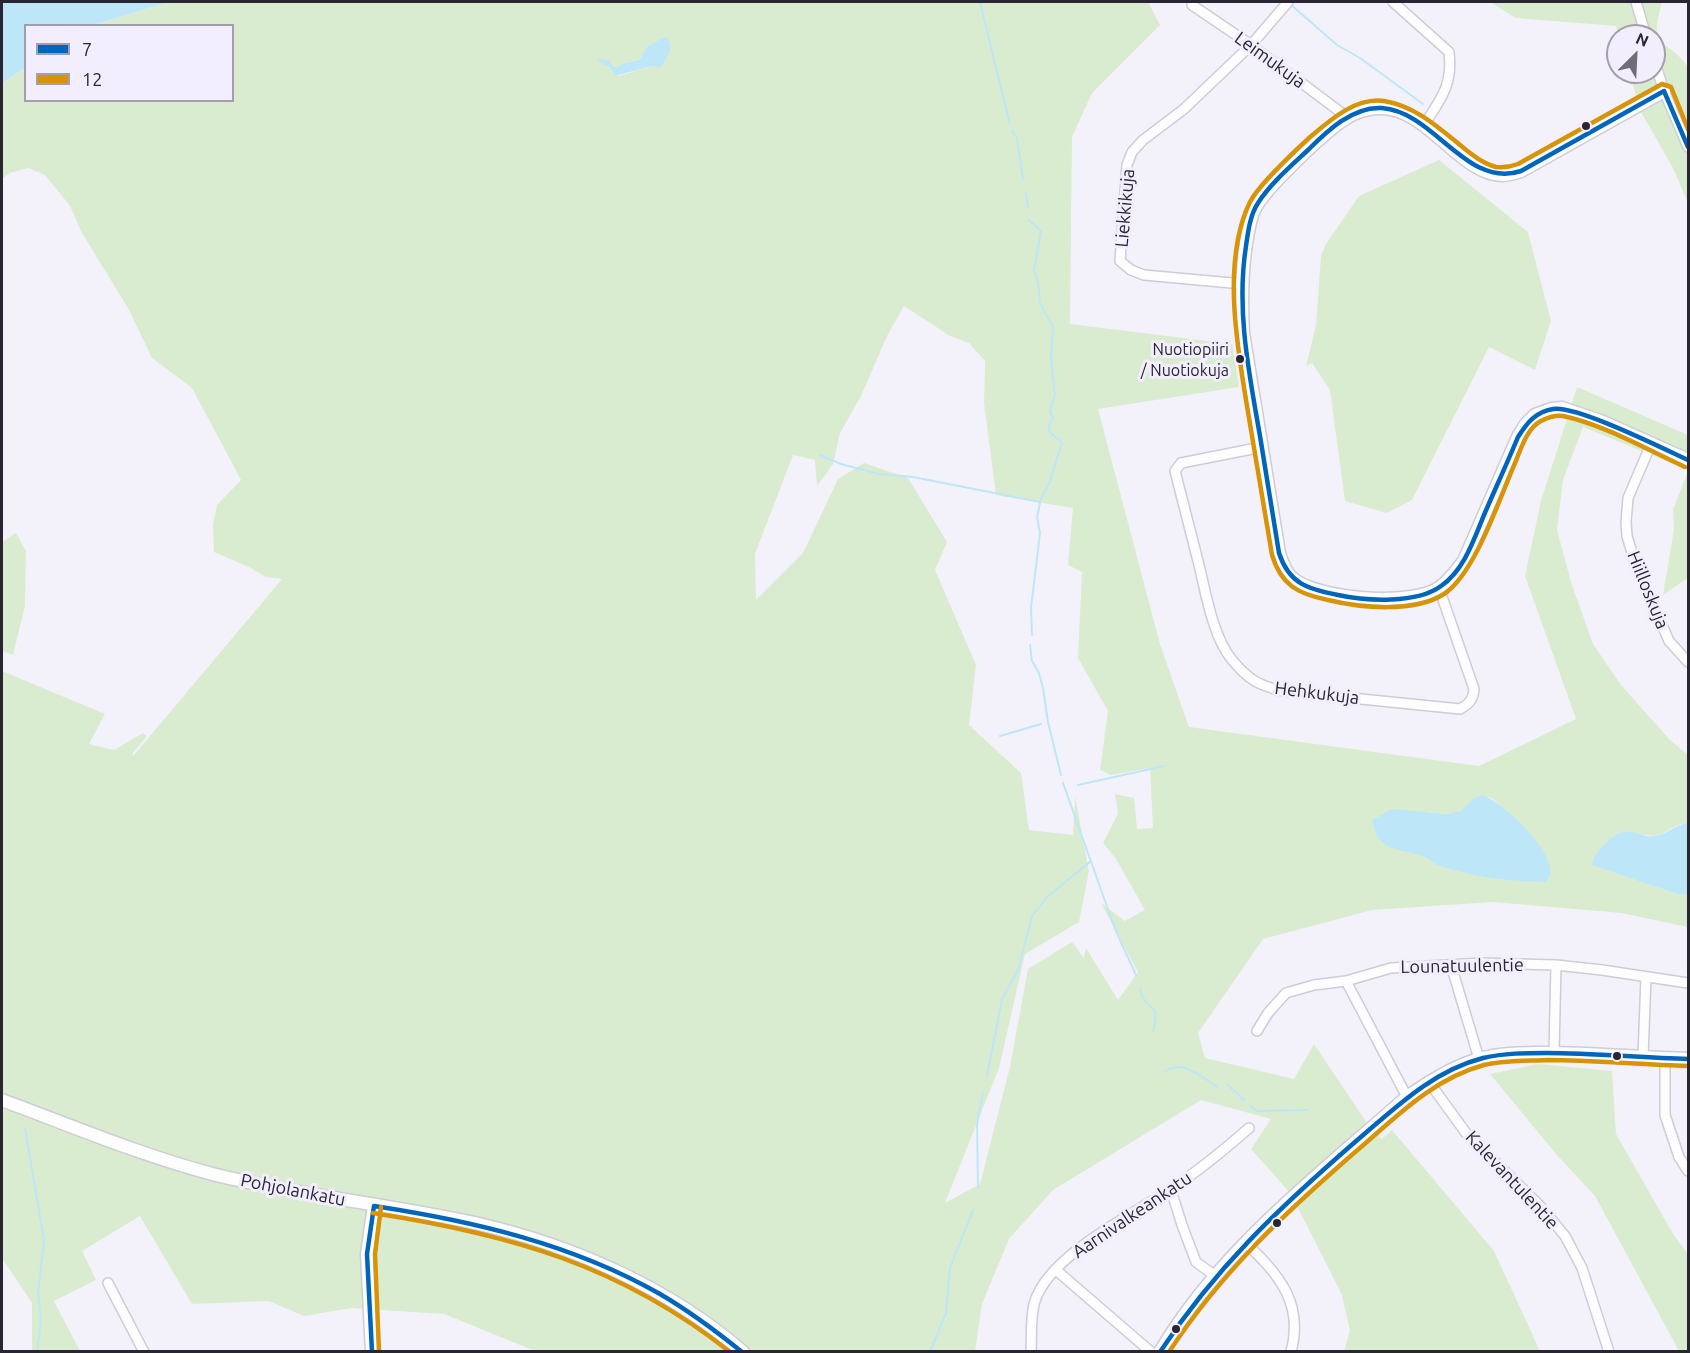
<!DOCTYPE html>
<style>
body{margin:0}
#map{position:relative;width:1690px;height:1353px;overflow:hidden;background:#f3f2fa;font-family:Ubuntu,sans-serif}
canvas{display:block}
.frame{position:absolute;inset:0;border:3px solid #292532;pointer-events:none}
.legend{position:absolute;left:24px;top:24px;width:210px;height:78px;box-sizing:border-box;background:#f2eefd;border:2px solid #a29eac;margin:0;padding:8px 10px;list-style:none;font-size:18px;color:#292532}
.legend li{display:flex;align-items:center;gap:12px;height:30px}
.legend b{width:30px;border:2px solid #a29eac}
.north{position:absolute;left:1606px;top:24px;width:60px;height:60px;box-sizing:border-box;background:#f2eefd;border:2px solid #a29eac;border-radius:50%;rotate:24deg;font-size:16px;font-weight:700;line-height:24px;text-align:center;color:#292532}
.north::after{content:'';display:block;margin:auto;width:21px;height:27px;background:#706d78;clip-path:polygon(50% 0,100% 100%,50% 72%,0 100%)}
</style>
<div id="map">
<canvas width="1690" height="1353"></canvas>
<div class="frame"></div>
<ul class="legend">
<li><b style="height:8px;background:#0065bd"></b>7</li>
<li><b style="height:8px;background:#d89308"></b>12</li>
</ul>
<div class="north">N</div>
</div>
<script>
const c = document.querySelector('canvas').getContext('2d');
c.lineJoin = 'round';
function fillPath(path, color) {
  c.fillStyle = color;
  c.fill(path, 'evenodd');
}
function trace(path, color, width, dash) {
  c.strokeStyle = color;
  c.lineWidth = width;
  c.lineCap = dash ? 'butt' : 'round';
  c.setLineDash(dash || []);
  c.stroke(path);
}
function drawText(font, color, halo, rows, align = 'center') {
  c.font = font + ' Ubuntu,sans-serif';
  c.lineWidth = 6;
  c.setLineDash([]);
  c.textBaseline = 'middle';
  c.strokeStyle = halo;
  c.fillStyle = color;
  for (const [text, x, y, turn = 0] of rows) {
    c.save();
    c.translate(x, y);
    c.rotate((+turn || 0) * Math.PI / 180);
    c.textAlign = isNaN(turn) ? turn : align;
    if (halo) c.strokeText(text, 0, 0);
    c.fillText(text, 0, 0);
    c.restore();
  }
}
fillPath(new Path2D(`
 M169,2H1148L1160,25L1092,93L1072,137L1070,324L1232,344L1239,387L1098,409L1160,644L1189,727L1479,766L1576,719L1525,576L1541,501L1577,387L1688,435V470L1583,427L1563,480L1557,530L1571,582L1593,644L1621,685L1670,740L1688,755V822C1662,828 1667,841 1634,833L1657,887L1677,894H1688V927L1621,913L1493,902L1372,910L1263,939L1198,1033L1205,1058L1294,1079L1314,1044L1369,1126L1382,1139L1392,1130L1494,1251L1540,1351H1344L1350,1331L1342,1295L1291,1194L1251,1149L1271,1119L1201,1100L1053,1190L1009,1239L982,1304L975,1351H535L444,1314L351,1308L304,1316L269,1301L192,1304L140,1216L82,1251L96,1280L54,1301L80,1351H32V1303L2,1258V671L105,714L89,744L114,750L143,733L147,736L132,754L134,755L282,579L266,577L249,567L214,552L213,524L217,505L241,480L192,388L152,358L128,308L82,233L70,206L45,175L28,168L10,173L2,179V83L25,68L26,100H232V26L93,25ZM666,36L652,66L618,76L613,72L612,68L604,65L600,61L617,67L624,63L639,60L648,47ZM904,306L950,336L969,343L985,361L984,403L996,495L1073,508L1068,565L1082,572L1078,658L1108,711L1100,770L1111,775L1150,768L1153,828L1137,829L1134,798L1115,794L1118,814L1103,843L1116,859L1145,910L1125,921L1101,903L1138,972L1118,1000L1086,948L1084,958L1072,942L1028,969L1010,1067L980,1184L945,1203L999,1068L1025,954L1079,922L1089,871L1075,796L1073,835L1029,830L1021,773L969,725L976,665L935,570L947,542L908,478L864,463L838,479L803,553L756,600L755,554L793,455L815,460L817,486L833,464L840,433L861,396L887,336ZM1482,796L1491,798L1505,809L1546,882C1511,882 1450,873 1421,855L1427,812C1438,813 1452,816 1462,810C1471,805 1471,800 1482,796Z
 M1490,2H1662C1648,55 1664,33 1688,67V203L1673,168L1641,112L1629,72H1654V36H1619L1616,26L1516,18Z
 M1439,160L1528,232L1551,321L1535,370L1489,347L1412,500L1387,513L1345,501L1330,390L1312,363L1306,366L1316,325L1321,256L1326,244L1359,196Z
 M1688,472V578L1663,595L1674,529L1673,509Z
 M16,533L26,551L25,606L13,655L2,651V542Z
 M1538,1064L1612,1071L1616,1134L1673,1234L1688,1254V1351H1679L1595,1196L1556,1154L1490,1074Z`), '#daeccf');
fillPath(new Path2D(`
 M2,2H169L93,25L26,26L25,68L2,83Z
 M666,36C675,48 667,58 660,68L652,66L615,76L611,68L604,65L596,59L609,60L613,66L617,67L624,63L639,60L648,46Z
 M1482,795C1503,802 1541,840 1548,861C1550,865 1550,870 1551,874L1546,882C1511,882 1474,877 1440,866C1433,864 1427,857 1419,855C1394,847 1378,852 1372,820L1392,809L1446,814L1461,811L1473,799Z
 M1688,822V894H1677L1592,865C1593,853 1611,836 1622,832C1633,829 1644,838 1654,836C1667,834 1676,825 1688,822Z`), '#bde7f9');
trace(new Path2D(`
 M980,2L1010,125
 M1289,3L1337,45L1360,58L1423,104
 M1012,131L1017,138L1023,180
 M1026,194L1028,208
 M1029,220L1041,231L1034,271L1038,282L1040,303L1053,327L1051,357L1055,396L1050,411L1053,418L1049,426V431L1062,443L1050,481L1041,499L1037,517L1040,533L1031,608L1032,635
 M820,455L841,464L879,474L913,477L1040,502
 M1030,645L1032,661L1039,673L1043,688L1048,722L1061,775
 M1000,736L1041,724
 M1063,783L1115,929L1136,975
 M1078,785L1164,766
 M1140,988C1144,1013 1162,998 1153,1032
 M1164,1072C1184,1059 1200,1076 1217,1087
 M987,1076L1002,999L1018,970L1032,916L1047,897L1091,861
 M1228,1085L1244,1100
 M1250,1106L1257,1111L1307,1110
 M25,1128L44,1240L38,1292L41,1320L37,1352
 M978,1188L977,1124L983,1092
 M930,1352L946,1313L950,1268L973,1210`), '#bde7f9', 2);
const street = new Path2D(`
 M1393,2L1449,52C1453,85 1441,99 1424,125
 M1636,2L1646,36
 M1192,5L1251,45L1347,117
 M1654,60L1664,91L1688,147
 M1243,284L1144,275L1131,270L1120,261L1127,165L1132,152L1143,140L1184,109L1251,45L1288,2
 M1651,444L1628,498L1626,522L1627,536L1635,563L1669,641L1688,662
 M1262,447L1181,463L1175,471C1183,503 1191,534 1199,565C1206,594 1213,637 1232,660C1249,680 1258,685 1282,691L1460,709C1469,704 1473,700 1474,689L1439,588
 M1451,965L1479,1059
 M1346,981L1407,1097
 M1257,1031L1268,1013L1286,993L1314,985L1346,981L1391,968L1483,963L1556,965L1602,970L1688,983
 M1554,1052L1556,965
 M1643,1056L1646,977
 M1665,1059V1115L1679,1157L1688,1171
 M1429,1082L1466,1133L1542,1208L1565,1236L1582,1268L1609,1352
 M1171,1190L1182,1225L1196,1262L1214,1275
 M1246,1243C1279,1275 1304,1303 1291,1352
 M1056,1270L1151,1352
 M108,1283L144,1352
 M1031,1352C1032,1336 1030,1316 1035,1301C1050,1254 1135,1214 1174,1187C1201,1169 1225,1149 1249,1128`);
const secondary = new Path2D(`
 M1664,91L1521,171C1515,173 1509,175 1503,175C1464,176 1431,115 1390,109C1376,106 1359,110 1346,118C1326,131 1258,193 1252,215C1242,251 1241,296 1243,333L1279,553C1282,562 1284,570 1291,577C1315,600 1411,607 1439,588C1449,581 1457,570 1464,561L1518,437L1526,424L1535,415L1551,409L1562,408L1603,422L1688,460
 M2,1100C72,1126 143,1156 216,1175C303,1196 392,1205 479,1224C574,1246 669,1288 743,1352
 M372,1352L367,1254L374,1206
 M1160,1352C1221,1249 1319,1175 1407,1097C1429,1082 1451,1068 1476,1060C1495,1054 1516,1053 1536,1053C1587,1052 1638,1058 1688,1059`);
trace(street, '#ceccd5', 12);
trace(secondary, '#ceccd5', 15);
trace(street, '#fdfdfe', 9);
trace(secondary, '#fdfdfe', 12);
trace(new Path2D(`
 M1688,147L1664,91L1521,171C1466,189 1435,112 1382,108C1353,106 1327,131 1308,150C1292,165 1270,184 1258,203C1250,215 1248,232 1246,246C1236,310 1249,373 1260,436C1266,475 1273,514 1279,553C1289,584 1308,589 1338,595C1366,601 1417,604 1441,586C1466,569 1475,535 1487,508C1497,485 1508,461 1518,437C1527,423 1535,412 1553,409C1576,405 1662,448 1688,460
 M374,1206C473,1221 572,1244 660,1294C689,1311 716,1331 742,1352
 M372,1352L367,1254L374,1206
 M1160,1352C1216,1267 1279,1208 1355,1142C1394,1109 1432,1071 1483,1058C1504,1053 1526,1053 1547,1053C1594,1053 1641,1058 1688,1059`), '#0065bd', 4.5);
trace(new Path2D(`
 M1685,467C1648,450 1602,424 1563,416C1556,415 1547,418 1541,421C1527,428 1521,449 1515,463C1500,497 1475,574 1444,594C1414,613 1361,608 1328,600C1298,594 1281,585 1272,555C1265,513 1258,471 1251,430C1240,362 1219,265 1250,202C1258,186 1295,151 1309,138C1329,121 1355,97 1384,101C1416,106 1440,129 1465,149C1474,156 1484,164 1496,167C1504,168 1510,167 1518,164L1662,84L1671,87L1688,129
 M373,1213C509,1234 620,1265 730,1352
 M379,1352L375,1254L381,1207
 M1169,1352C1222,1271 1288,1210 1361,1147C1398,1115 1435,1078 1484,1065C1505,1060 1526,1061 1547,1060C1594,1060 1641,1065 1688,1066`), '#d89308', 4.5);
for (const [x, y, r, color] of [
 [1586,126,5,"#292532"],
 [1240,359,5,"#292532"],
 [1617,1056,5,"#292532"],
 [1277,1223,5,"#292532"],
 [1176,1329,5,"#292532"]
]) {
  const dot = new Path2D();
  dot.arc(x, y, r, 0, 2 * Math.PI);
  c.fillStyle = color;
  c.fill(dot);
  trace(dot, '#f2eefd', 2);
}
drawText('16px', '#292532', '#f2eefd', [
 ["Nuotiopiiri",1229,350],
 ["/ Nuotiokuja",1229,371]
], 'right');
drawText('18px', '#292532', '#f2eefd', [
 ["Leimukuja",1270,60,36],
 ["Liekkikuja",1125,208,-85],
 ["Hiilloskuja",1648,590,68],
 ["Hehkukuja",1317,693,7],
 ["Lounatuulentie",1462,966,-1],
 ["Kalevantulentie",1512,1180,47],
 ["Pohjolankatu",293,1190,11],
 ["Aarnivalkeankatu",1132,1215,-34]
]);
</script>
